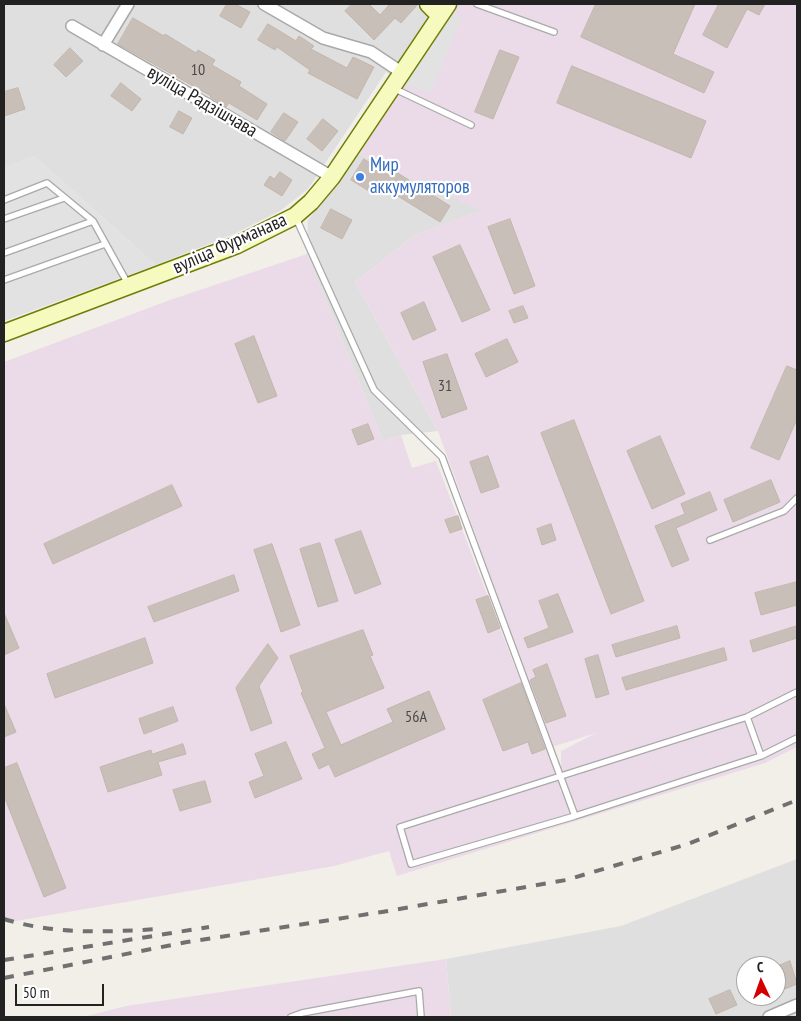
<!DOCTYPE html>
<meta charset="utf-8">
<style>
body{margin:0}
#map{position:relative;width:801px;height:1021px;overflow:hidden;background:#f2efe9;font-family:"PT Sans Narrow",sans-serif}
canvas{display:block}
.frame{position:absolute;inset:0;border:5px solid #222;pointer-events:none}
.north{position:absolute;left:736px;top:956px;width:50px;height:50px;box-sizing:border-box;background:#fff;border:1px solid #a7a7a7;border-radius:50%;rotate:357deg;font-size:14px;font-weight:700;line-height:20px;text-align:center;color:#222}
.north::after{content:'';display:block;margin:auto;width:18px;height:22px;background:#d40000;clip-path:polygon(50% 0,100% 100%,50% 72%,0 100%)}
.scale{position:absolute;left:15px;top:984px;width:89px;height:22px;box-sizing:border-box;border:2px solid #222;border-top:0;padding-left:6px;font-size:15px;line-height:18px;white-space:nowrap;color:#222;-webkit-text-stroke:4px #fff;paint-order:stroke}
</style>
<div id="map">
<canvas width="801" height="1021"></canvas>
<div class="frame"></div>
<div class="north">С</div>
<div class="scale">50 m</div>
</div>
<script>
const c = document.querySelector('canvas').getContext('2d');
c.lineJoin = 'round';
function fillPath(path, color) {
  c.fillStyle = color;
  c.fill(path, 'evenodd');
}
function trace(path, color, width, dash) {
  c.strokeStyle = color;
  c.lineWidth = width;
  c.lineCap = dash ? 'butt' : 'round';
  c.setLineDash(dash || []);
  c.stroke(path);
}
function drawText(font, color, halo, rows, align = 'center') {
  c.font = font + ' "PT Sans Narrow",sans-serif';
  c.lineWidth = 4.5;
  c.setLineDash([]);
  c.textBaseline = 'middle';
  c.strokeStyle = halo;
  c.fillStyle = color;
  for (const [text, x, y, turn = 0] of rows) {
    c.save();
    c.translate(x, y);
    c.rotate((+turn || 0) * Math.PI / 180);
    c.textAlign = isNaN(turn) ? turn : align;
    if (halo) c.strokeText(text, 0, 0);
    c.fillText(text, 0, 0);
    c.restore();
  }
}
fillPath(new Path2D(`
 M4,4H416L438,27L403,83L386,72L308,189L280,211L234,234L156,265L34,156L4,168Z
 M359,154L482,210L415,235L355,282L438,431L401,435L383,441L307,254L308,220Z
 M797,859V1017H451L446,959L621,926ZM746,966H776V996H746Z`), '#e0dfdf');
fillPath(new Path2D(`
 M457,4H797V747L765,763L397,876L389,851L334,866L4,923V362L170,300L307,254L383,441L401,435L412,468L436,461L546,748L552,747L438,431L355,282L415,235L481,210L359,154L449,10ZM596,733L561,751V793L552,747Z
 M446,959L451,1017H83L126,1006Z`), '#ebdbe8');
fillPath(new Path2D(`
 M449,10L462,17L430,93L403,83Z
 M34,156L156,265L4,321V168Z`), '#e2e2e2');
const building = new Path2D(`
 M227,4H235L250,12L241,28L220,16Z
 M352,4H369L380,15L390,4H418L401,23L395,18L374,40L345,11Z
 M596,4H695L673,54L714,72L704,93L581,37Z
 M719,4H765L759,15L747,9L727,48L703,35Z
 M133,18L164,36L165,34L196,53L198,50L215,60L212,65L241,82L239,86L267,104L257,120L229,103L226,107L210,97L211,96L118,44Z
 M268,24L296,41L299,36L314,46L311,49L347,68L353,57L374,67L357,99L308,73L310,70L277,47L275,50L258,40Z
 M70,48L83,61L66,77L54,65Z
 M500,50L519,57L493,119L475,112Z
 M572,66L706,121L691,158L557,103Z
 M121,83L141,99L132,111L111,96Z
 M18,88L25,109L4,116V92Z
 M179,111L192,118L183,134L170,127Z
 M284,113L298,122L285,141L271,132Z
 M323,119L338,131L322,151L307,139Z
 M364,159L393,178L396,172L450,206L440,222L375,182L369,191L351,180Z
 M280,172L292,180L282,196L264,185L270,176L274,179Z
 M331,209L352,220L342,239L321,228Z
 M510,219L535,286L514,294L488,227Z
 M460,245L490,310L462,322L433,257Z
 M424,302L436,330L413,340L401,313Z
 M523,306L528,318L514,323L509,311Z
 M254,336L277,396L258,403L235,344Z
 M507,339L518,362L486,377L475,354Z
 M447,354L467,409L442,418L423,362Z
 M787,366L797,370V419L779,460L751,448Z
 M574,420L644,601L611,614L541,433Z
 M368,424L374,439L358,445L352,430Z
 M660,436L685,494L652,509L627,451Z
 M488,456L499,487L481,493L470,462Z
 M771,480L780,502L733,522L724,500Z
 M172,485L182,506L53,564L44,544Z
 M710,492L717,510L676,528L689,560L672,567L655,526L685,514L681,504Z
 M458,516L462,529L450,533L445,520Z
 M551,524L556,540L542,545L537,529Z
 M361,531L381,584L355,594L335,540Z
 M320,543L338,601L318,607L300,549Z
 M272,544L300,625L281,632L254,550Z
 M234,575L239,591L154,622L148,607Z
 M797,582V605L761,615L755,593Z
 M558,594L573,632L528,648L524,638L549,628L539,601Z
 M488,596L500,628L488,633L476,600Z
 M4,613L19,648L4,655Z
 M677,626L680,638L616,657L612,645Z
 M797,626V638L753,652L750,641Z
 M363,630L373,655L370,656L384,688L326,712L341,745L393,722L387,709L429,691L445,729L335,777L329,764L319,769L312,754L325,748L301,693L303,692L290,656Z
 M145,638L153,663L55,698L47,674Z
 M268,644L278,658L259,686L272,723L251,731L236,688Z
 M724,648L727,660L626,690L622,678Z
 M598,655L609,694L596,698L585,659Z
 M547,664L566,716L546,723L530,680L536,677L533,670Z
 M521,683L545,749L532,754L528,742L503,751L483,700Z
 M4,704L16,732L4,737Z
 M173,707L178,721L144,734L139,719Z
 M286,742L302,779L255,798L249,782L264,776L255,754Z
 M183,744L186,754L158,762L162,775L108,792L100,767L151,750L152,754Z
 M17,763L66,888L44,897L4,796V768Z
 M205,781L211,802L180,811L173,790Z
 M790,961L797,984L780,991L776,981V967Z
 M730,990L737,1005L716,1014L709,999Z`);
fillPath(building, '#c7bfb8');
trace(building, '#c4b6ab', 1);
const lane = new Path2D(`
 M477,4L554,32
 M393,88L471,125
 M4,200L47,183L93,221L128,284
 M296,218L374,390L442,457L575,816
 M4,219L64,198
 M4,253L93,221
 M4,280L105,244
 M710,540L784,511L797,498
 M747,717L761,756L797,738
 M761,756L575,816L411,864L400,827L747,717L797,692
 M291,1017L302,1013L419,991L421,1017`);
const street = new Path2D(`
 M264,4L323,38L371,52L401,72
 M72,26L332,177
 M103,45L128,4
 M769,1017L797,1005`);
const secondary = new Path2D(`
 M428,4L439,15
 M4,333L237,245L295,216L311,202L332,177L448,4`);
trace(lane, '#a9a9a9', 8);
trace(street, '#a9a9a9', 14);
trace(secondary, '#707d05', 19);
trace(lane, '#fff', 5.5);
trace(street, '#fff', 11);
trace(secondary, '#f7fabf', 16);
trace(new Path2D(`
 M4,919C56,935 105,932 159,929
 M4,960L209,927
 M4,978L187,942L382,912L566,880L688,844L797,800`), '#707070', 4, [10, 10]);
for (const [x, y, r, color] of [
 [360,177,5,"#3f7fe0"]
]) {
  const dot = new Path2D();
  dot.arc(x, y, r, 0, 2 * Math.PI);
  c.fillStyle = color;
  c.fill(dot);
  trace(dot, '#fff', 2);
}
drawText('16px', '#4b4948', null, [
 ["10",198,70],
 ["31",445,386],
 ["56А",416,717]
]);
drawText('19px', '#222', '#fff', [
 ["вуліца Радзішчава",202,102,30],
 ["вуліца Фурманава",230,244,-24]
]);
drawText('19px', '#366cbe', '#fff', [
 ["Мир",370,166],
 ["аккумуляторов",370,188]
], 'left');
</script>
